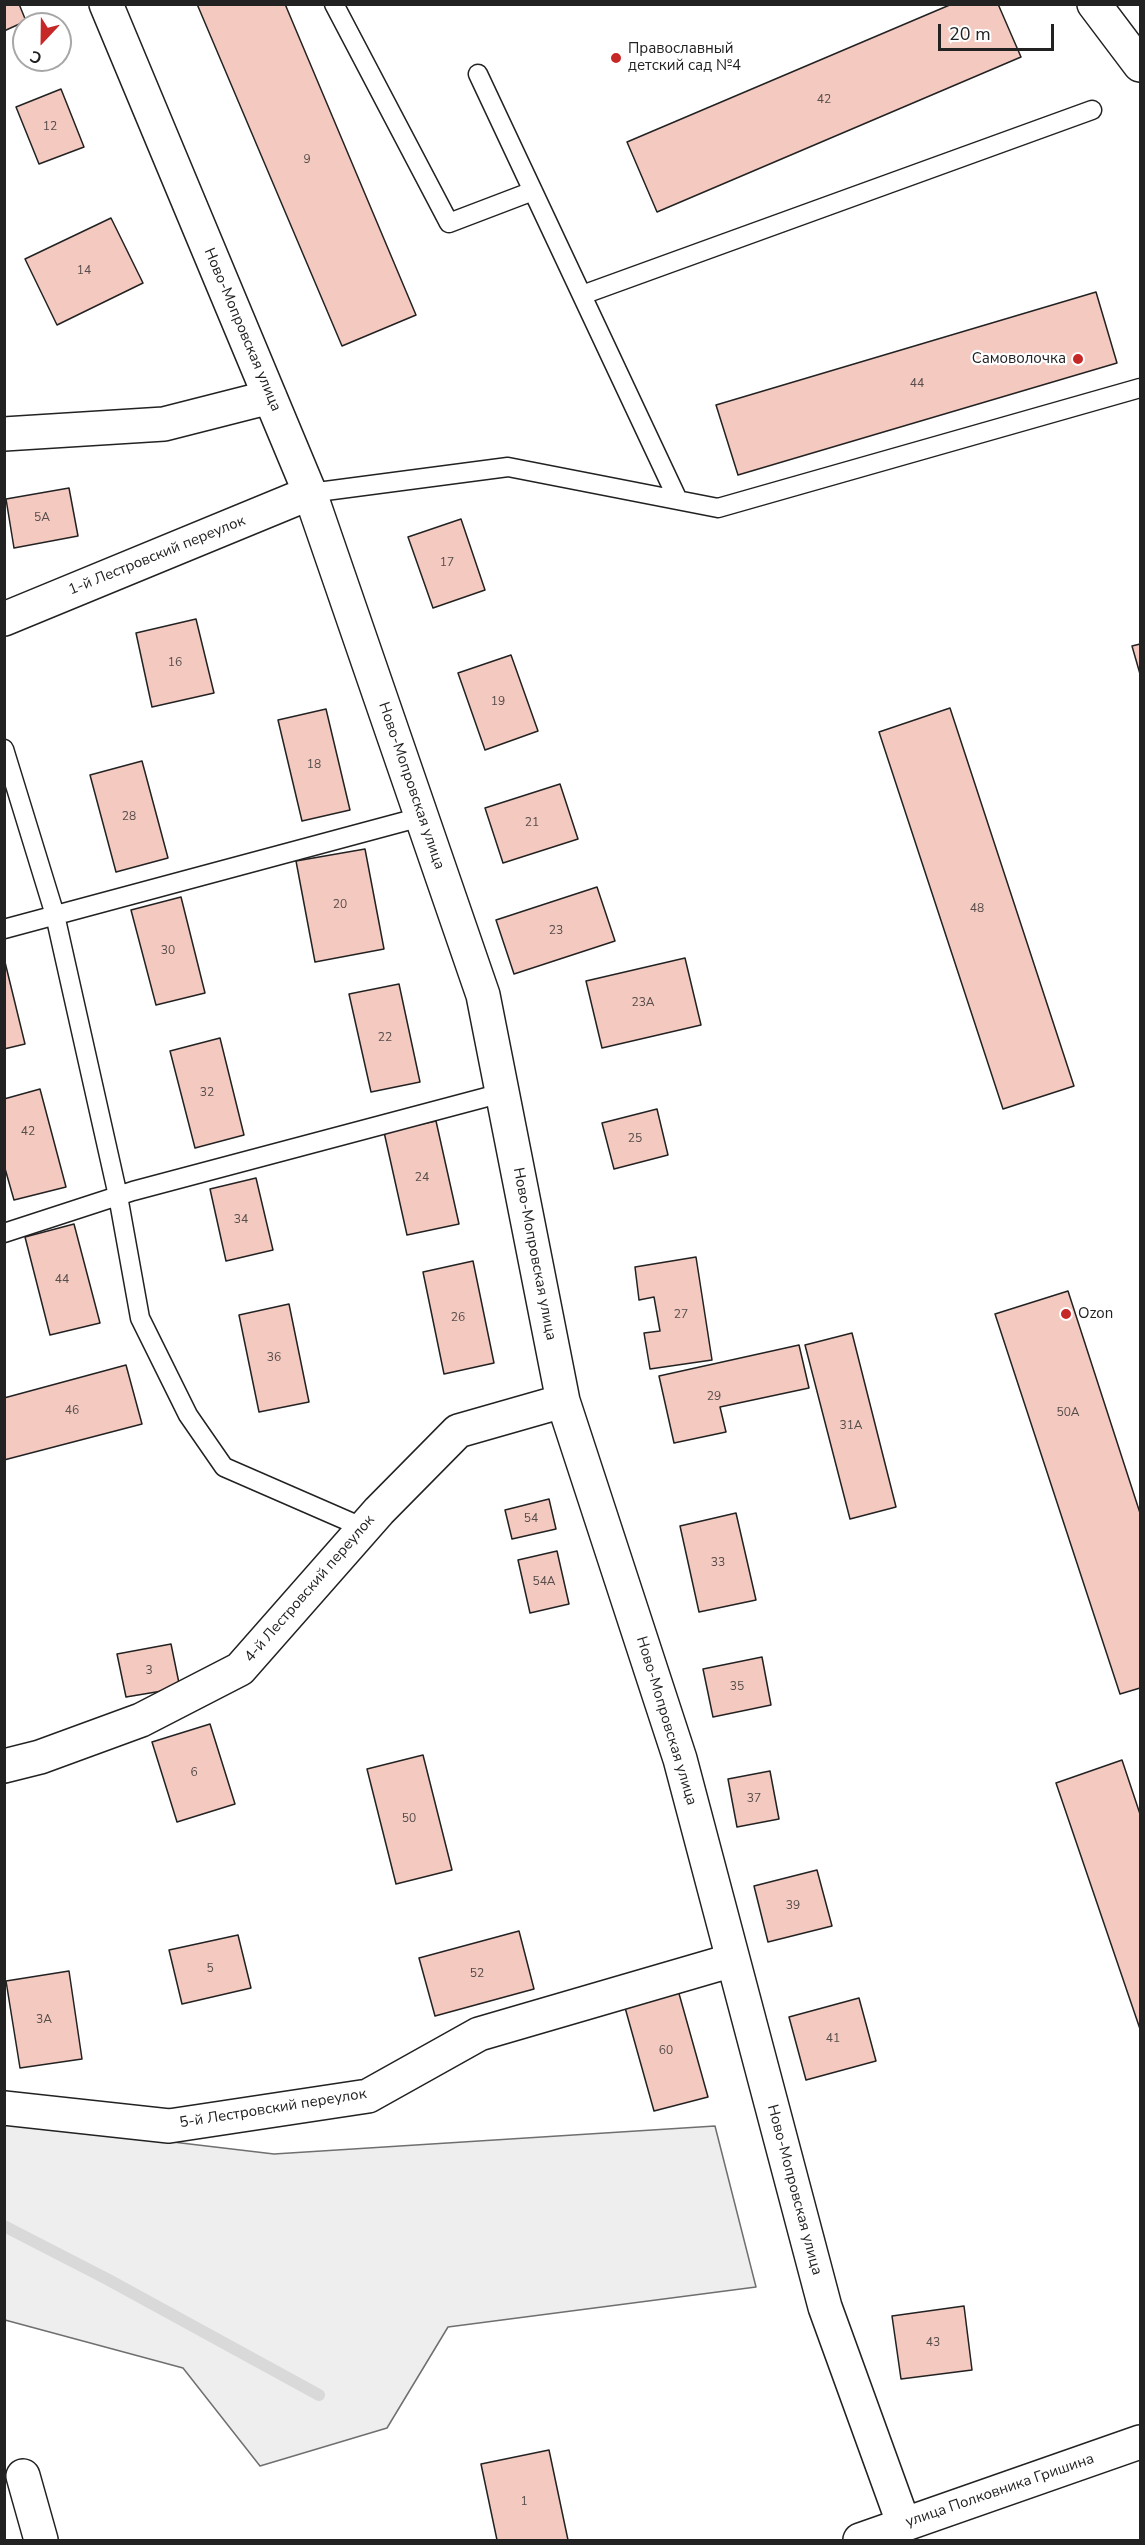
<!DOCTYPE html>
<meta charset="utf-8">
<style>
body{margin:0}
#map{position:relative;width:1145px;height:2545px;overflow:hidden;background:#fff;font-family:"Nunito Sans",sans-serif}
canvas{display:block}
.frame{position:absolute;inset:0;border:6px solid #222;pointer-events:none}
.north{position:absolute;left:12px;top:12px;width:60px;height:60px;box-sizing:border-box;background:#fff;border:2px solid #a7a7a7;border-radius:50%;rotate:202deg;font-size:16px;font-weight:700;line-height:24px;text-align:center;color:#222}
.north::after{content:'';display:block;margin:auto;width:21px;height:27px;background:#c62828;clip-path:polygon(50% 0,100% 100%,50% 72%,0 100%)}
.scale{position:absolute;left:938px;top:24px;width:116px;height:27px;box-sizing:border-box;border:3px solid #222;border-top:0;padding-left:8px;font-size:18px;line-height:21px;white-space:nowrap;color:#222;-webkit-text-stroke:4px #fff;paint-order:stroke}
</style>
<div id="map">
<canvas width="1145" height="2545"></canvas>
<div class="frame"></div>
<div class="north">С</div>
<div class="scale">20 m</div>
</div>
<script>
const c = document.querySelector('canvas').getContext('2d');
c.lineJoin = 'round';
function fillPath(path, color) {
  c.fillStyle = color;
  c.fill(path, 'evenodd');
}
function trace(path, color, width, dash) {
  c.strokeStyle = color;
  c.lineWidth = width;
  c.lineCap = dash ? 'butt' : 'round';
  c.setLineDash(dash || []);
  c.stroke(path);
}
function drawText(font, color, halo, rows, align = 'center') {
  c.font = font + ' "Nunito Sans",sans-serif';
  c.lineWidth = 4.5;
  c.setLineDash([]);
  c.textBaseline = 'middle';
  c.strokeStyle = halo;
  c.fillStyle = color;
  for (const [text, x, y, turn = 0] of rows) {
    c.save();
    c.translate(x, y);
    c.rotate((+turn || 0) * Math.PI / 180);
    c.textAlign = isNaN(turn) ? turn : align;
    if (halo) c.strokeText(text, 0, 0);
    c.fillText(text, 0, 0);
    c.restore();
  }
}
const green = new Path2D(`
 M4,2122L274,2154L715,2126L756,2287L448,2327L387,2428L260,2466L183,2368L5,2320Z`);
fillPath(green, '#eee');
trace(green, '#6f6f6f', 1.5);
trace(new Path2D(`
 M4,2226L107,2279L319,2395`), '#d9d9d9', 12);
const building = new Path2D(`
 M4,4H19L26,21L4,31Z
 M197,4H285L416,315L342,346Z
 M952,4H998L1021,57L657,212L627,142Z
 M61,89L84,147L39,164L16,107Z
 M111,218L143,283L57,325L25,259Z
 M1096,292L1117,363L738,475L716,405Z
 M69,488L78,536L14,548L6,499Z
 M461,519L485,590L433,608L408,537Z
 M196,619L214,693L152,707L136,633Z
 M1140,644V674L1132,646Z
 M511,655L538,731L485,750L458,673Z
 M950,708L1074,1086L1003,1109L879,732Z
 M326,709L350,810L302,821L278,720Z
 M142,761L168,858L116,872L90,775Z
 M560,784L578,839L503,863L485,808Z
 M365,849L384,949L315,962L296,861Z
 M597,887L615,941L514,974L496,920Z
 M181,897L205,993L156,1005L131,910Z
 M4,958L25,1044L4,1049Z
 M685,958L701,1025L602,1048L586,981Z
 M399,984L420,1082L371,1092L349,994Z
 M220,1038L244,1135L195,1148L170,1051Z
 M40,1089L66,1187L14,1200L4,1165V1099Z
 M657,1109L668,1155L614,1169L602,1123Z
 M436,1121L459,1224L407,1235L384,1132Z
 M256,1178L273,1250L226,1261L210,1189Z
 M74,1224L100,1323L50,1335L25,1237Z
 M696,1257L712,1360L650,1369L644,1333L660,1331L654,1297L639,1300L635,1267Z
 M473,1261L494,1363L444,1374L423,1272Z
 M1068,1291L1140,1513V1688L1120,1694L995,1314Z
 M289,1304L309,1402L259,1412L239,1315Z
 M852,1333L896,1507L850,1519L805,1345Z
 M799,1345L809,1388L720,1407L726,1432L674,1443L659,1376Z
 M126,1365L142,1424L4,1460V1398Z
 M549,1499L556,1529L512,1539L505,1510Z
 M736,1513L756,1600L699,1612L680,1526Z
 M557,1551L569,1604L530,1613L518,1560Z
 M171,1644L180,1688L126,1697L117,1654Z
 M762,1657L771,1705L713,1717L703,1669Z
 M210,1724L235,1804L177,1822L152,1742Z
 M423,1755L452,1870L396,1884L367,1769Z
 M1122,1760L1140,1814V2029L1056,1783Z
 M770,1771L779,1819L737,1827L728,1779Z
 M817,1870L832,1926L768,1942L754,1886Z
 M519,1931L534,1989L435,2016L419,1958Z
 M238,1935L251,1988L182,2004L169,1950Z
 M69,1971L82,2059L20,2068L6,1981Z
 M678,1990L708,2097L654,2111L624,2004Z
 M859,1998L876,2061L806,2080L789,2017Z
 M964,2306L972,2370L901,2379L892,2316Z
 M549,2450L568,2540H497L481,2464Z`);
fillPath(building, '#f3c9c0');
trace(building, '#222', 1.5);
const lane = new Path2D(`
 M334,4L449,223L533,191
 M478,74L678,500
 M582,295L1092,110
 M310,493L508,467L718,508L1140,388
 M4,749L55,915L118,1196L140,1318L188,1415L224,1467L364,1528
 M4,929L421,817
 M4,1233L133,1191L502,1093`);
const street = new Path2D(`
 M106,4L310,493L483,995L563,1401L680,1759L825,2307L904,2525
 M4,434L164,424L270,397
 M4,619L310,493
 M4,1766L40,1757L141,1720L240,1669L379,1511L458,1431L563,1401
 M4,2108L169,2126L368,2096L479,2034L733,1960
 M23,2476L41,2540
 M860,2540L1140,2442`);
const secondary = new Path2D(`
 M1094,4L1140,65`);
trace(lane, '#222', 21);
trace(street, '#222', 36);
trace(secondary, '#222', 36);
trace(lane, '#fff', 18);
trace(street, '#fff', 33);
trace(secondary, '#fff', 33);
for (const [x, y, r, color] of [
 [616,58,6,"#c62828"],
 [1078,359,6,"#c62828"],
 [1066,1314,6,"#c62828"]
]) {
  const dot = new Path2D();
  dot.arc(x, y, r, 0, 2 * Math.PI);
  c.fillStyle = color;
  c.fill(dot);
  trace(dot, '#fff', 2);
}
drawText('12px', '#564c4a', null, [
 ["42",824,100],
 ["12",50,127],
 ["9",307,160],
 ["14",84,271],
 ["44",917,384],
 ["5А",42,518],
 ["17",447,563],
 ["16",175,663],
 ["19",498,702],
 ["18",314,765],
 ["28",129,817],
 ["21",532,823],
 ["20",340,905],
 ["48",977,909],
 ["23",556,931],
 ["30",168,951],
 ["23А",643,1003],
 ["22",385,1038],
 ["32",207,1093],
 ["42",28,1132],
 ["25",635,1139],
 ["24",422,1178],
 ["34",241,1220],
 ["44",62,1280],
 ["27",681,1315],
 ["26",458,1318],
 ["36",274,1358],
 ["29",714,1397],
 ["46",72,1411],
 ["50А",1068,1413],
 ["31А",851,1426],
 ["54",531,1519],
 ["33",718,1563],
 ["54А",544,1582],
 ["3",149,1671],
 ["35",737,1687],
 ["6",194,1773],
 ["37",754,1799],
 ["50",409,1819],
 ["39",793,1906],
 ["5",210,1969],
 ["52",477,1974],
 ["3А",44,2020],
 ["41",833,2039],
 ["60",666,2051],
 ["43",933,2343],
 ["1",524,2502]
]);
drawText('15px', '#222', '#fff', [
 ["Православный",628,49],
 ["детский сад №4",628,66],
 ["Самоволочка",1066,359,"right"],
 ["Ozon",1078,1314]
], 'left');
drawText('15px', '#222', '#fff', [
 ["Ново-Мопровская улица",242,330,67],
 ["1-й Лестровский переулок",157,556,-22],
 ["Ново-Мопровская улица",411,786,71],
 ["Ново-Мопровская улица",534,1254,79],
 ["4-й Лестровский переулок",310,1589,-49],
 ["Ново-Мопровская улица",666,1721,73],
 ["5-й Лестровский переулок",273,2109,-9],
 ["Ново-Мопровская улица",794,2190,75],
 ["улица Полковника Гришина",1000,2491,-19]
]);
</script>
